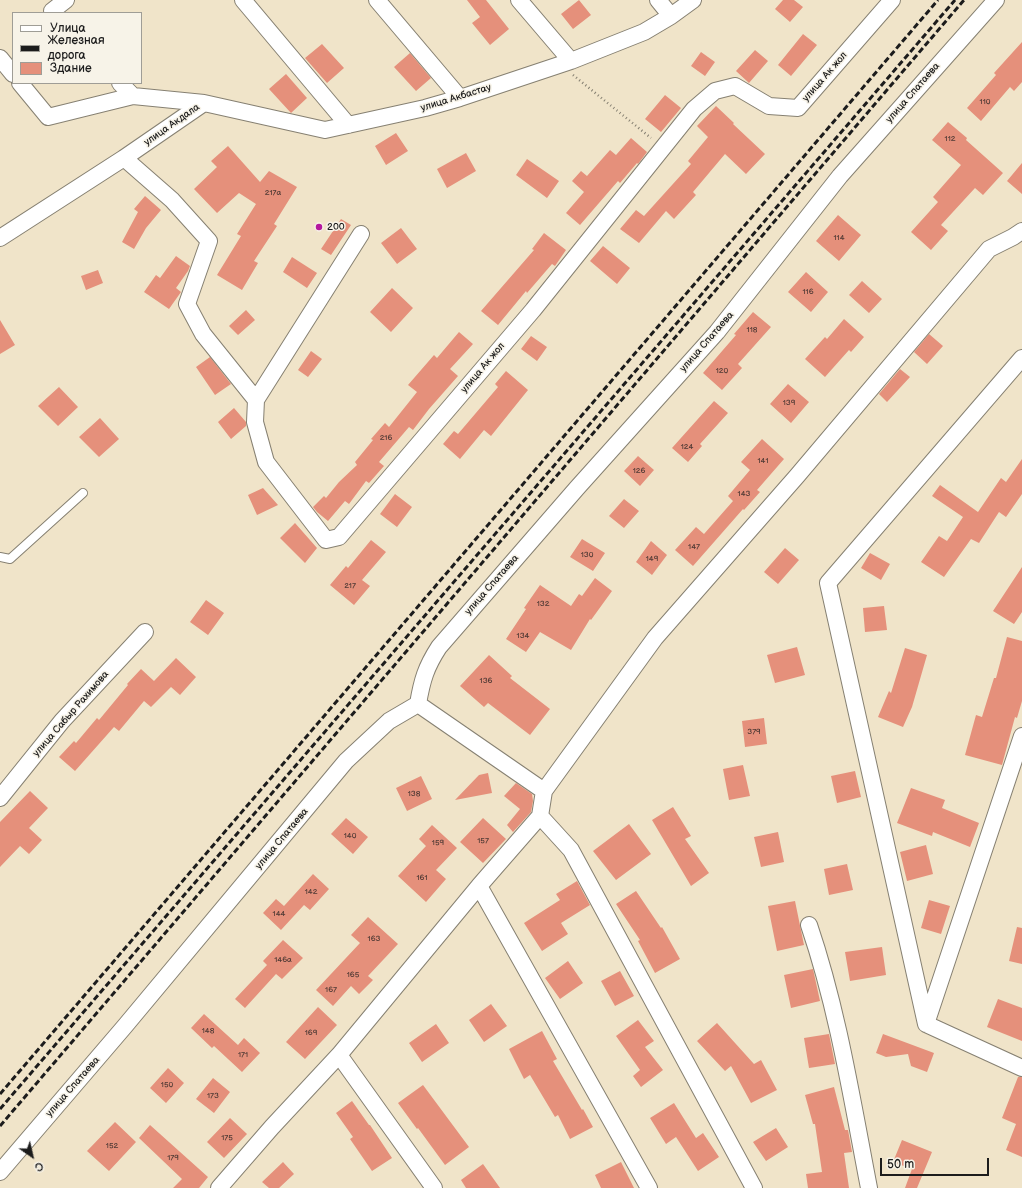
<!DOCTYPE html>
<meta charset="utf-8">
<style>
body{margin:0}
#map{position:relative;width:1022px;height:1188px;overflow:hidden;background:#f0e4c9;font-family:"Balsamiq Sans",sans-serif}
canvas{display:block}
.legend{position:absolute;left:12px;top:12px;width:130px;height:72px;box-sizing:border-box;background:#f7f3e8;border:1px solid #9f9d96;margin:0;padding:5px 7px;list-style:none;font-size:12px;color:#1c1c1c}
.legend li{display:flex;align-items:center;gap:8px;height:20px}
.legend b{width:20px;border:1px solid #9f9d96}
.north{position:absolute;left:12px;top:1136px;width:40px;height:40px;-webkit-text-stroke:3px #f7f3e8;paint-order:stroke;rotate:146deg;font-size:11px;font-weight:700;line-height:16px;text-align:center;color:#1c1c1c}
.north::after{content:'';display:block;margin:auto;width:14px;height:18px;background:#1c1c1c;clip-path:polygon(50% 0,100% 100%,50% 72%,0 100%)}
.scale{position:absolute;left:880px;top:1158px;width:109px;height:18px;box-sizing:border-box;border:2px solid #1c1c1c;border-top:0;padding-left:5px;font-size:12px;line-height:14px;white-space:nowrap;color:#1c1c1c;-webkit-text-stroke:3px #f7f3e8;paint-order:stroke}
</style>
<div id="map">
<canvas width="1022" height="1188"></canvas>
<ul class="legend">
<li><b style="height:5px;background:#fff"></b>Улица</li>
<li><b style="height:5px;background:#1c1c1c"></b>Железная дорога</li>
<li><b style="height:11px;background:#e5907b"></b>Здание</li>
</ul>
<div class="north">С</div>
<div class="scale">50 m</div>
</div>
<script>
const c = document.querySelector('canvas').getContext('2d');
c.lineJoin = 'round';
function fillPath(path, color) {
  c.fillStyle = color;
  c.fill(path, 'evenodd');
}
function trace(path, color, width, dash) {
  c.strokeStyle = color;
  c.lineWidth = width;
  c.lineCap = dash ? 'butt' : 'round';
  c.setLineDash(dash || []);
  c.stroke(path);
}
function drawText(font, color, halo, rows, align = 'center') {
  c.font = font + ' "Balsamiq Sans",sans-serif';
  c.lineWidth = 3;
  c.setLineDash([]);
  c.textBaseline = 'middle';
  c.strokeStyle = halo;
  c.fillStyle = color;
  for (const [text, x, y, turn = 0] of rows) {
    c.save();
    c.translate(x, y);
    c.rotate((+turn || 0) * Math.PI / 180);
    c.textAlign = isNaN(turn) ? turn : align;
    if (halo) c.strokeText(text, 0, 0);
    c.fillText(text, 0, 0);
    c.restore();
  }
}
fillPath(new Path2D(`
 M467,0H486L509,29L490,45L472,23L480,17Z
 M579,0L591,15L573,29L561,14Z
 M783,0H794L803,7L790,22L775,9Z
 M803,34L817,45L791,76L778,65Z
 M1022,42V82L1014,91L1010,87L981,121L967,108L996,75L994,73Z
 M322,44L344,68L327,83L305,58Z
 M755,50L768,61L749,83L736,71Z
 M701,52L715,62L705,76L691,66Z
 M410,53L431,78L416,91L394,67Z
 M286,74L307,98L291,113L269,89Z
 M665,95L681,108L661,132L645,119Z
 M716,106L734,123L733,124L765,154L746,174L725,154L693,192L696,195L674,219L666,211L639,243L620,229L636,210L644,216L691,164L688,161L708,137L697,126Z
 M948,122L967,138L966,140L1003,173L983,195L975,188L941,225L948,231L931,250L911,232L938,202L933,197L961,165L932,140Z
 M396,133L408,151L386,165L375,146Z
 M631,138L647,152L638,164L637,163L620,183L618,181L580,225L566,213L584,192L572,181L581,171L587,176L610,150L616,155Z
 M228,146L260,182L269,171L297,187L274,224L277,226L254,261L258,263L242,290L217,275L241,236L237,234L256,204L239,193L217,213L194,189L217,167L211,161Z
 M466,153L476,171L447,188L437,169Z
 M527,159L559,181L547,198L516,175Z
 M1022,163V194L1007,181Z
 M145,196L161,210L146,228L134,249L122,242L138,212L134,209Z
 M838,215L861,235L839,261L816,241Z
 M341,219L351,225L331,255L321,249Z
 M401,228L417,249L397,264L381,243Z
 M544,233L566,250L555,266L552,264L527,293L526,291L498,325L481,311L534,250L532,249Z
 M603,246L630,268L617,284L590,261Z
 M176,256L190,266L188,271L176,288L181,292L169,309L144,292L156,275L160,278Z
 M292,257L317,273L307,288L283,272Z
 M98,270L103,283L86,290L81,276Z
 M806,272L828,292L811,312L788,292Z
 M862,281L882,299L869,313L849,295Z
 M392,288L413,308L391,332L370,312Z
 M246,310L255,320L238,335L229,326Z
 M753,312L771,327L738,364L742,368L722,390L703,373L736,335L734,334Z
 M844,319L864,337L851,352L849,350L825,377L805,359L825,337L827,339Z
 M0,320L15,345L0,354Z
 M459,332L473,344L450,369L458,376L429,409L413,430L409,427L379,462L384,466L369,483L366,481L349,504L345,501L328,521L317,512L313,507L324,496L326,498L339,482L357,465L355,462L373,440L371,439L385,423L389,427L417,392L408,385L434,355L437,358Z
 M929,334L943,346L927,364L914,352Z
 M531,336L547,347L537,361L521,349Z
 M311,351L322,359L308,377L298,370Z
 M210,357L231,384L215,395L196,367Z
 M900,369L910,377L887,402L879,394Z
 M506,371L528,390L491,436L484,430L460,459L443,444L454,431L458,434L498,387L495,384Z
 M788,384L809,402L791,423L770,404Z
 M59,387L78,407L58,426L38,406Z
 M714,401L728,413L700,444L702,446L688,462L672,448Z
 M234,408L246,422V426L231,439L218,422Z
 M100,418L119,439L99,457L79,437Z
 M762,439L784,459L757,490L760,492L744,510L743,509L693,566L675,550L696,527L704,534L733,501L728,496L750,470L741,462Z
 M638,456L654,470L640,486L624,471Z
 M1022,459V494L1006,517L999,512L979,543L971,539L944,577L921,562L939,536L947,541L963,517L932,496L940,485L978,512L1001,478L1006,482Z
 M263,488L278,505L257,515L248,495Z
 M395,494L412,507L397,527L380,514Z
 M624,499L639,511L624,528L609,516Z
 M295,523L317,548L305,563L280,538Z
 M582,539L605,553L593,571L570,557Z
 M371,540L386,552L362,580L370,586L354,605L330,585L346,566L348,568Z
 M651,541L667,555L652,575L636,562Z
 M785,548L799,560L778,584L764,572Z
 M870,553L890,564L881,580L861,568Z
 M1022,567V612L1014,624L993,611Z
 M595,578L612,591L591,620L590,619L571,650L540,632L526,652L506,639L526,609L524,608L540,585L571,606L579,594L582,596Z
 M206,600L224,613L208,635L190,622Z
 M884,606L887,630L865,632L863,608Z
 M1007,637L1022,641V701L1017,718L1015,717L1002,765L965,755L976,715L982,717L994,678H996Z
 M797,647L805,675L775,683L767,655Z
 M905,648L927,655L912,707L903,727L878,717L889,691L891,693Z
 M489,655L512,676L510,678L550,709L530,735L488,703L484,707L460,686Z
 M176,658L196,677L180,695L171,687L151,707L144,701L119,731L114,727L75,771L59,757L74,741L76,743L97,718L99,720L128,685L127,684L141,669L154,681Z
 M764,718L767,744L745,747L742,721Z
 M743,765L750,796L729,800L723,769Z
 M855,771L861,797L837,803L831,776Z
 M488,773L492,793L455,800L479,775Z
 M421,776L432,799L407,811L396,788Z
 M516,783L532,794L533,801L531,812L513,832L507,825L520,809L504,796Z
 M911,788L945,800L942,808L979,823L970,847L933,832L932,836L897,823Z
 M30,791L48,808L29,828L42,840L29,854L20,846L0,867V822Z
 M673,807L691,836L685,839L709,873L691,886L652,820Z
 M346,818L368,837L353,854L331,834Z
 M483,818L506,839L483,863L460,842Z
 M629,824L651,854L616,880L593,851Z
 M432,825L457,848L436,870L446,879L426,902L398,876L426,846L419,839Z
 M778,832L784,862L761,867L754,837Z
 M926,845L933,874L907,881L900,852Z
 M847,864L853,890L829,895L824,869Z
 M313,874L329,889L310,910L304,905L281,930L263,913L276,899L284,906Z
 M577,881L590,905L561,923L568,934L542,951L524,923L560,900L556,894Z
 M636,891L661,928L662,927L680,959L655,973L638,941L640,940L616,904Z
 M929,900L950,906L941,934L921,928Z
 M795,901L804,945L777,951L768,906Z
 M368,917L398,944L368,976L373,980L359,994L351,986L333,1006L316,990L360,943L351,935Z
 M1017,927L1022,928V964L1009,961Z
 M283,940L303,958L282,979L276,974L245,1008L235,999L267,965L263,961Z
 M882,947L886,975L850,981L845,952Z
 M568,961L583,983L560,999L545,978Z
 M813,969L820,1001L791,1008L784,975Z
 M620,971L634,996L615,1006L601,981Z
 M998,999L1022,1008V1041L987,1027Z
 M491,1004L507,1026L484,1042L469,1020Z
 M318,1007L337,1025L305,1059L286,1042Z
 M204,1014L238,1045L244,1038L260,1053L242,1072L214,1046L212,1048L191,1028Z
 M638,1020L654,1041L645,1047L663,1070L641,1087L633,1076L640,1070L616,1036Z
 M717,1023L754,1064L761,1060L777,1090L751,1103L731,1066L725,1071L697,1041Z
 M436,1024L449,1043L422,1062L409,1043Z
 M542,1031L557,1059L553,1061L582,1110L583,1109L593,1127L570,1139L558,1115L555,1117L530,1075L524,1079L509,1049Z
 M829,1034L835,1064L809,1068L804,1038Z
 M883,1034L934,1053L927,1072L911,1066L908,1054L886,1057L876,1053Z
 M168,1068L184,1083L166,1103L150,1088Z
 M1018,1077H1022V1157L1006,1150L1016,1124L1002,1118Z
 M213,1078L230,1092L214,1113L196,1099Z
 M423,1085L469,1147L445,1165L418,1128L417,1129L398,1103Z
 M834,1087L845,1130H848L852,1152L844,1153L849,1188H808L806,1174L822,1172L815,1124H813L805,1095Z
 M352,1101L369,1125H370L392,1158L372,1171L350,1139L353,1137L336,1113Z
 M674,1103L696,1138L703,1133L719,1157L698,1171L676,1137L666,1144L650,1118Z
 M230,1118L247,1134L224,1158L207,1142Z
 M115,1122L136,1142L109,1171L87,1151Z
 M150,1125L208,1177L199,1188H173L182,1179L139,1138Z
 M776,1128L788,1147L766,1161L753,1142Z
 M902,1140L932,1152L917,1188H905L912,1169L893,1162Z
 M283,1162L294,1174L279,1188H269L262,1182Z
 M621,1162L634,1188H601L595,1175Z
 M483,1164L500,1188H466L461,1180Z`), '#e5907b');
const service = new Path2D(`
 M0,557L10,559L83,493`);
const minor = new Path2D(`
 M243,0L348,125
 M377,0L460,98
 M519,0L571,61
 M658,0L671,16
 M54,13L52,11L66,0
 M0,58L13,74
 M20,83L48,117L133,96
 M120,83L133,96L204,103L124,158
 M204,103L325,130L425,108L460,98L571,61L644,32L671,16L693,0
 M361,234L256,400L255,422L266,462L326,540L339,537L533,310L694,109L715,91L735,86L769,106L798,108L892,0
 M0,238L124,158L172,200L209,241L187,304L203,334L256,400
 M418,704L544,791
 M1022,736L926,1024L1022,1068
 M0,798L62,721L145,632
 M540,816L571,850L754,1188
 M479,886L649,1188
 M809,925C838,1010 852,1100 869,1188
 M926,1024L828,583L1022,358
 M339,1055L434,1188
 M0,1172L125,1026L346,761L389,721L418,704C422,680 426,667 439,647L577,488L717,332L840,176L996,0
 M219,1188L272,1127L339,1055L479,886L540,816L544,791L655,638L797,476L989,249L1013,237L1022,231`);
trace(service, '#868072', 10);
trace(minor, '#868072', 18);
trace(new Path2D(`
 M573,75L651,138`), '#868072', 2.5, [1, 3]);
trace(service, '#fff', 8);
trace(minor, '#fff', 16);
trace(new Path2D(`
 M0,1094L938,0
 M0,1109L955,0
 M0,1126L964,0`), '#1c1c1c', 3, [6, 3]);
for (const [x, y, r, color] of [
 [319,227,4,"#b5179e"]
]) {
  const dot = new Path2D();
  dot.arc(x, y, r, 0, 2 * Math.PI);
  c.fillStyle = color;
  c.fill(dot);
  trace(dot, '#f7f3e8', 1.5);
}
drawText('8px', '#4e3934', null, [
 ["110",985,102],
 ["112",950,139],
 ["217а",273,193],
 ["114",839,238],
 ["116",808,292],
 ["118",752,330],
 ["120",722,371],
 ["139",789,403],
 ["216",386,438],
 ["124",687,447],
 ["141",763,461],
 ["126",639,471],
 ["143",744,494],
 ["147",694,547],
 ["130",587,555],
 ["149",652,559],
 ["217",350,586],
 ["132",543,604],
 ["134",523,636],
 ["136",486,681],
 ["379",754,732],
 ["138",414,794],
 ["140",350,836],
 ["157",483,841],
 ["159",438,843],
 ["161",422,878],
 ["142",311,892],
 ["144",279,914],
 ["163",374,939],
 ["146а",283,960],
 ["165",353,975],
 ["167",331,990],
 ["148",208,1031],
 ["169",311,1033],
 ["171",243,1055],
 ["150",167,1085],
 ["173",213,1096],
 ["175",227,1138],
 ["152",112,1146],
 ["179",173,1158]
]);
drawText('10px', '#1c1c1c', '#f7f3e8', [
 ["улица Ак жол",825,77,-49],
 ["улица Спатаева",913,93,-49],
 ["улица Акбастау",456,98,-17],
 ["улица Акдала",172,125,-35],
 ["улица Спатаева",707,342,-49],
 ["улица Ак жол",483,368,-50],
 ["улица Спатаева",492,585,-49],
 ["улица Сабыр Рахимова",71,714,-49],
 ["улица Спатаева",282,839,-50],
 ["улица Спатаева",73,1087,-49]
]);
drawText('10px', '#1c1c1c', '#f7f3e8', [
 ["200",327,227]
], 'left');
</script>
